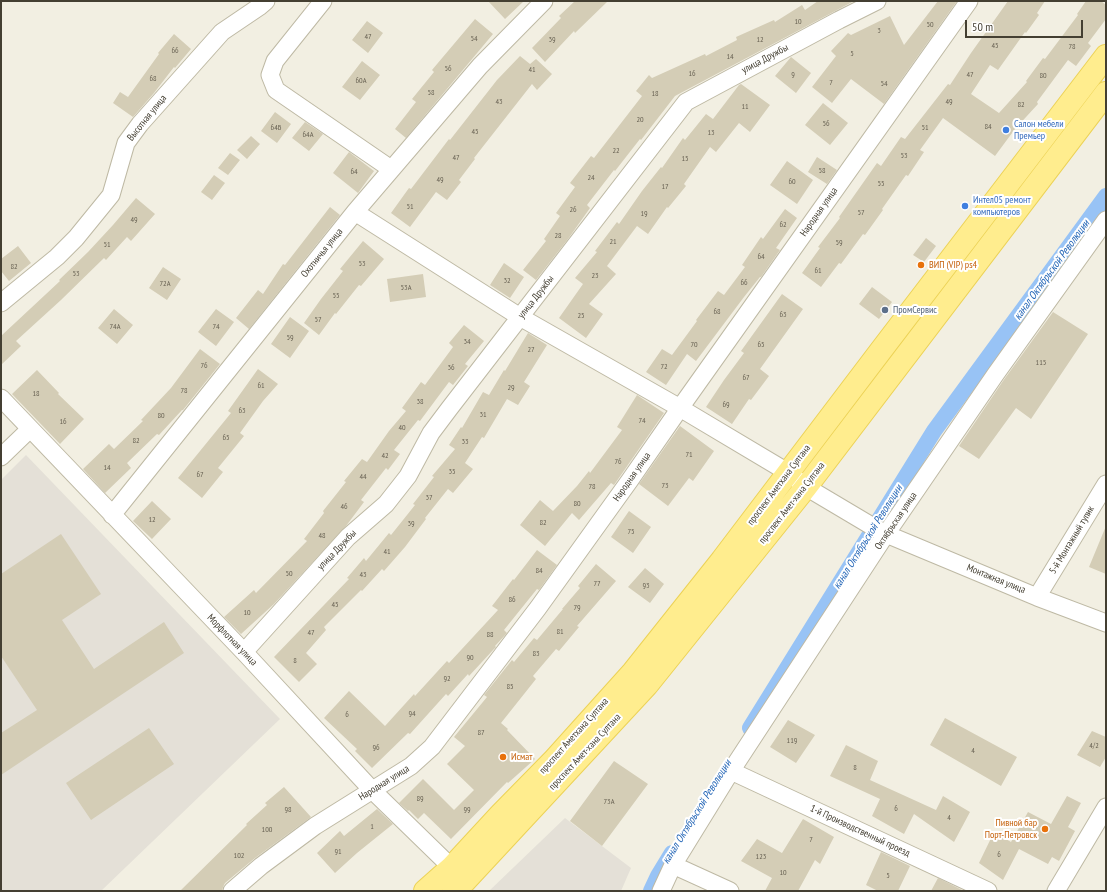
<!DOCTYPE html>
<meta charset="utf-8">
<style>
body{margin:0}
#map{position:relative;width:1107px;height:892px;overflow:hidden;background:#f2efe2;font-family:"PT Sans Narrow",sans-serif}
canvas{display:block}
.frame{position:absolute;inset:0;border:2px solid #443f32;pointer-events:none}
.scale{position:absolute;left:965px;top:20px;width:118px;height:18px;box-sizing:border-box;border:2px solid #443f32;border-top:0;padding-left:5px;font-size:12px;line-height:14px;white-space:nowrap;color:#443f32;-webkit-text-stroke:3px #fff;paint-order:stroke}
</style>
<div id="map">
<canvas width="1107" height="892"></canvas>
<div class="frame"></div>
<div class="scale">50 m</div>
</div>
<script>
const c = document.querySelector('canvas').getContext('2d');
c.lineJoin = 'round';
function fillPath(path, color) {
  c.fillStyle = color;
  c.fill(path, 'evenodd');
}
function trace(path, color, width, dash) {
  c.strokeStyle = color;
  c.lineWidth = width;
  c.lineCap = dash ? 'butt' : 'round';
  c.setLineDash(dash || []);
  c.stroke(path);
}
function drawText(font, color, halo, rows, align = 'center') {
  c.font = font + ' "PT Sans Narrow",sans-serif';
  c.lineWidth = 4;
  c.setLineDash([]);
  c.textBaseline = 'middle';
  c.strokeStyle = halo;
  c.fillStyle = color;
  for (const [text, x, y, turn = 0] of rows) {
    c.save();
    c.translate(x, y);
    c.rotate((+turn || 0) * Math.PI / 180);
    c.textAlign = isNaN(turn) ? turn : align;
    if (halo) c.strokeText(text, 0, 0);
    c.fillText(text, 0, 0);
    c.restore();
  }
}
fillPath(new Path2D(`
 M26,455L280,719L101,891H1V480Z
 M565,818L631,868L621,891H489Z`), '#e4e0d7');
trace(new Path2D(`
 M750,728L934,431L1106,196
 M651,891L658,876L672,853`), '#98c3f5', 16);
fillPath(new Path2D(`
 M488,1H524L505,19Z
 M575,1H608L575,33L574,31L545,62L532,48L561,18L559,16Z
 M818,1H854L675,96L641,140L640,139L615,171L614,170L587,205L590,208L568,239L536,280L523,270L546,241L544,239L560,216L556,213L575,187L570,183L591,156L594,158L642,96L636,91L649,75L652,78L705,54L706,56L737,40L736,37L774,20L775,22L802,5L805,10Z
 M938,1H957L884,104L851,79L832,103L812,87L836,56L831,51L848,33L851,35L890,16L904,45Z
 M1008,1H1045L1037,13L1039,15L1026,33L1025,32L998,70L990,65L971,94L999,113L1027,82L1026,81L1043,58L1045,59L1078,15L1077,14L1086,1H1101L1106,5V19L1088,43L1091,46L1076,66L1068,60L1037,102L1038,104L1015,129L995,156L943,118L920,150L924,152L908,176L906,175L882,209L883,210L865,235L863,234L841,264L839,263L821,287L802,273L820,248L818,247L840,218L839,217L877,163L881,166L901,137L905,139L948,84L950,85L971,53Z
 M475,19L493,34L406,138L395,129L416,102L412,99L434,72L432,70Z
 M367,21L383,33L368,53L352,40Z
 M174,34L191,49L175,68L174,67L154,93L133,117L113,103L120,92L128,97L159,54L158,53Z
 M520,56L530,64L536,59L552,74L537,90L532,84L474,158L475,159L459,180L461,182L447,200L436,192L410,227L391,213L409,188L411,189L449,139L450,140L497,80Z
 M791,57L811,73L796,93L775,76Z
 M362,61L380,75L360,100L342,87Z
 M741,84L770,105L750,132L739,123L716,152L710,147L684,184L686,186L668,208L667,207L648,234L637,226L607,266L616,274L589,304L603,314L586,338L559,318L583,284L575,278L597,252L595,251L617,222L619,224L642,191L661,167L662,168L683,138L685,140L706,114L713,119L739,85Z
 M823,103L848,123L830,145L805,125Z
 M275,112L291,124L277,143L261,131Z
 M305,122L323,134L309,151L292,138Z
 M251,136L260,144L247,159L237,150Z
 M349,152L374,171L358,193L333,173Z
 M230,153L240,160L228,175L218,168Z
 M817,157L837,170L827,184L808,172Z
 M787,161L813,180L797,204L770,185Z
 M214,175L225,183L212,200L201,192Z
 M136,198L155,214L131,241L127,237L106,260L104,258L61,300L16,341L21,346L1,365V336L60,281L59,280L88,252L113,225Z
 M330,207L340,215L249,329L236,318L258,290L263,294L283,264L285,265Z
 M785,209L797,218L776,248L780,250L761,277H760L744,297L696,361L687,354L666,385L646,372L662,349L672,355L697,321L696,320L718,291L724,295L745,267L742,265L761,237L763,239Z
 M926,238L936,246L924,262L913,255Z
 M363,241L384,259L361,286L359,285L336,314L335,313L319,335L304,323L321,299L343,271L340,269Z
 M18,246L31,263L9,281L1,271V259Z
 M504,263L524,277L510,298L490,285Z
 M163,267L181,279L167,300L149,288Z
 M423,274L426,297L390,302L387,279Z
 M872,287L892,302L879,319L859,304Z
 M782,294L803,309L760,369L769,376L751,400L749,399L732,424L706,407L724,380L744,353L741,351Z
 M114,309L133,325L117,344L98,328Z
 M216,309L234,322L216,346L198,332Z
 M1053,312L1088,334L1031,419L1016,408L979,459L959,446L1003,381Z
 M290,317L309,331L290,358L271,344Z
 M464,325L484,341L465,364L468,366L453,385L449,382L420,421L418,420L394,450L400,454L388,470L386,468L361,500L364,502L346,526L274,604L241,634L224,617L254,590L256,593L307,541L304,539L324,513L323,511L346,482L344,481L362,459L367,462L389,431L406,411L402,408L421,382L425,385L453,347L449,343Z
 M528,333L547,345L524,382L530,386L518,405L507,399L484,438L482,437L465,463L473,469L453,493L448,489L425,518L426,519L405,547L384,571L382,569L362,591L361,590L324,627L326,630L306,653L317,664L299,682L274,657L349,579L347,578L364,558L366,561L389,533L391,535L415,505L413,504L434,477L432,476L455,449L449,445L461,427L462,428L483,392L489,395L504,370L505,371Z
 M200,349L220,364L183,410H182L159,435L157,434L127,463L131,468L105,493L83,469L109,444L114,449L143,421L141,420L171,388Z
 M258,369L278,384L263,401L240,433L244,436L218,468L223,472L202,498L178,478L231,413L228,411Z
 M37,370L59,393L58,394L84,419L60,444L12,394Z
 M637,395L664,413L614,485L611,483L579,520L572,513L545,546L520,525L540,500L553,511L577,486L589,471L590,473L622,430L617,427Z
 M680,426L714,451L693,481L689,478L668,506L639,484Z
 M152,501L171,519L152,539L133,521Z
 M629,511L651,527L633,553L611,537Z
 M1106,526V574L1089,567Z
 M61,534L101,594L62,620L94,669L164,622L184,653L1,775V733L37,710L1,656V574Z
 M537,550L557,565L539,590L537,589L504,630L507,633L495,646L496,647L494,649L469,676L468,674L448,696L446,694L410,734L408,733L372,768L355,751L357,749L324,718L349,691L385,726L414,694L415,696L447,661L449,663L498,610L492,606L513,579L514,580Z
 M596,564L616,581L577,626L579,627L559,651L556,649L533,676L536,679L501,723L508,729L507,730L535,759L508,783L507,782L451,839L424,813L418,819L409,810L408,811L399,803L423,779L454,810L474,790L447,764L465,746L454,737L487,697L484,695L512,660L514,662L534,638L537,640L563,609H562L580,588L578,586Z
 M645,568L664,584L650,603L628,587Z
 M945,718L1017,757L1001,786L930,745Z
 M788,720L815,735L796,763L770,747Z
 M149,728L174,764L91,820L66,783Z
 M1092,731L1106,737V757L1100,767L1077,755Z
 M846,745L878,761L870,780L936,810L943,796L970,812L954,842L914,814L904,834L872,816L880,799L830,776Z
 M614,761L648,784L602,846L570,821Z
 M284,787L311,817L255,858L225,883L223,887L222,891H180L247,825L246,824L267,805L265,803Z
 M1067,796L1081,803L1068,827L1075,831L1059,861L1052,857L1048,864L1019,849L1003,880L979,863L994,832L1011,842L1028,812L1051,824Z
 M377,809L393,824L357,853L335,873L317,853L340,831L344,836Z
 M803,819L834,837L820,864L815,860L798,891H765L772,878L741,861L757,839L782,853Z
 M881,852L910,866L898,891H878L866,885Z
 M938,878L964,891H931Z`), '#d4cdb6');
const street = new Path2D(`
 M323,1L275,61L270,75L276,90L391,169
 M355,212L520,317L680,408L789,473L806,487L875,528L886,534L1037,597L1106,623
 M1,303L57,257L76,238L111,195L126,143L140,124L222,32L259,7L266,1
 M1,398L244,652L372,790L447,863L452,867L459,875
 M1,457L30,429
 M112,515L355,212L480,66L544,1
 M1037,597L1106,484
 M244,652L348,537L386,504L408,476L431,433L449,409L686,102L839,20L877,1
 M731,771L988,891
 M673,865L730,891
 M232,891L261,866L315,826L411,766L432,747L538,608L630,480L680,408L969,1
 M661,891L673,865L731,771L886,534L995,375L1106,220
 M1056,891L1106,807`);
const primary = new Path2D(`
 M425,891L452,867L500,815L553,761L633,672L722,560L882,349L1106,56
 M454,891L464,882L647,685L806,487L1106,93`);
trace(street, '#beb9a4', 19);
trace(primary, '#ecd256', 24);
trace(street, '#fff', 17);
trace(primary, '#ffed8e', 22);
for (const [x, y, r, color] of [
 [1006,130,4,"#3f7fe0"],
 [965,206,4,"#3f7fe0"],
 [921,265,4,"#e8710a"],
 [885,310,4,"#5c6f8a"],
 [503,757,4,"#e8710a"],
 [1045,829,4,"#e8710a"]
]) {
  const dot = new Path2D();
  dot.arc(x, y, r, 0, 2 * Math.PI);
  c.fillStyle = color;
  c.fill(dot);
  trace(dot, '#fff', 1.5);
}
drawText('8px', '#686253', null, [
 ["10",798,22],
 ["50",930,25],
 ["3",879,31],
 ["47",368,37],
 ["54",474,39],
 ["39",552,40],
 ["12",760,40],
 ["45",995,46],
 ["78",1072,47],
 ["66",175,51],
 ["5",852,54],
 ["14",730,57],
 ["56",448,69],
 ["41",532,70],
 ["16",692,74],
 ["9",793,75],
 ["47",970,75],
 ["80",1043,76],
 ["68",153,79],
 ["60А",361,81],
 ["7",831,83],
 ["54",884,84],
 ["58",431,93],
 ["18",655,94],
 ["43",499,102],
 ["49",949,102],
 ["82",1021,105],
 ["11",745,107],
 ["20",640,120],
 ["56",826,124],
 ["84",988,127],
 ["64Б",276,128],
 ["51",925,128],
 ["45",475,132],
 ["13",711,133],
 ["64А",308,135],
 ["22",616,151],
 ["53",904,156],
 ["47",456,158],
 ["15",685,159],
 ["58",822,171],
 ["64",354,172],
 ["24",591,178],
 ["49",440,180],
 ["60",792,182],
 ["55",881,184],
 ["17",665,187],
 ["51",410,207],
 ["26",573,210],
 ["57",861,213],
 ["19",644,214],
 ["49",134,220],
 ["62",783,225],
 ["28",558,236],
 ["21",613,242],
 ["59",839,243],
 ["51",107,245],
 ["64",761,257],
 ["53",362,264],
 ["82",14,267],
 ["61",818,271],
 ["53",76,274],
 ["23",595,276],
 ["32",507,281],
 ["66",744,283],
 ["72А",165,284],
 ["53А",406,288],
 ["55",336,296],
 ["68",717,312],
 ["63",783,315],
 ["25",581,316],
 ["57",318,320],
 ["74А",115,327],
 ["74",216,327],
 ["59",290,338],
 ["34",467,342],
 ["70",694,345],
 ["65",761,345],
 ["27",531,350],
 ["115",1041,363],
 ["76",204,366],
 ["72",664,367],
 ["36",451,368],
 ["67",746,378],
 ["61",261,386],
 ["29",511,388],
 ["78",184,391],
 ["18",36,394],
 ["38",420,402],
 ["69",726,405],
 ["63",242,411],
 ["31",483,415],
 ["80",161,416],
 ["74",642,421],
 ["16",63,422],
 ["40",402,428],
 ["65",226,438],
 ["82",136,441],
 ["33",465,442],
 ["71",689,455],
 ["42",385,456],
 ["76",618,462],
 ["14",107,468],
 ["35",452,472],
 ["67",200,475],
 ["44",363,477],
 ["73",665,486],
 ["78",592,487],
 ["37",429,498],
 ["80",577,504],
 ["46",344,507],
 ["12",152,520],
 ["82",543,523],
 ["39",411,524],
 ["75",631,532],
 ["48",322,536],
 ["41",387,552],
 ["84",539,571],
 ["50",289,574],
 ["43",363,575],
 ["77",597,584],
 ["93",646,586],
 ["86",512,600],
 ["45",335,605],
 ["79",577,608],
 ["10",247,613],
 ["81",560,632],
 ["47",311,633],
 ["88",490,635],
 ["83",536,654],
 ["90",470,658],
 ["8",295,661],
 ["92",447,679],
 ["85",510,687],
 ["94",412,714],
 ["6",347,715],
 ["87",481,733],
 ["119",792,741],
 ["4/2",1094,746],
 ["96",376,748],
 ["4",973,751],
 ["8",855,768],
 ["89",420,799],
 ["73А",609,802],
 ["6",896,809],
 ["98",288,810],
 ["99",467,810],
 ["4",949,818],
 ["1",372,827],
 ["100",267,830],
 ["7",811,840],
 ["91",338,852],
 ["6",999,855],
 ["102",239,856],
 ["123",761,857],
 ["10",783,873],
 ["5",888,876]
]);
drawText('10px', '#443f32', '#fff', [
 ["улица Дружбы",765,59,-28],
 ["Высотная улица",147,118,-51],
 ["Народная улица",819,212,-55],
 ["Охотничья улица",322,253,-51],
 ["улица Дружбы",536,297,-52],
 ["Народная улица",632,477,-55],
 ["проспект Аметхана Султана",779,485,-53],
 ["проспект Амет-хана Султана",792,503,-52],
 ["Октябрьская улица",896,521,-56],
 ["5-й Монтажный тупик",1072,540,-59],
 ["улица Дружбы",337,550,-46],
 ["Монтажная улица",996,579,22],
 ["Морфлотная улица",232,640,46],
 ["проспект Аметхана Султана",574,736,-48],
 ["проспект Амет-хана Султана",585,752,-47],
 ["Народная улица",384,783,-32],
 ["1-й Производственный проезд",860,831,25]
]);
drawText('10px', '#366cbe', '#fff', [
 ["Салон мебели",1014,124],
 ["Премьер",1014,136],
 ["Интел05 ремонт",973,200],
 ["компьютеров",973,212]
], 'left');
drawText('10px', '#c56008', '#fff', [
 ["ВИП (VIP) ps4",929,265],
 ["Исмат",511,757],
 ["Пивной бар",1037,823,"right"],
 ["Порт-Петровск",1037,835,"right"]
], 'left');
drawText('10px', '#4e5e75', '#fff', [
 ["ПромСервис",893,310]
], 'left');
drawText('italic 11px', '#2466b7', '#fff', [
 ["канал Октябрьской Революции",1052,270,-54],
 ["канал Октябрьской Революции",868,537,-58],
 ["канал Октябрьской Революции",697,812,-58]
]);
</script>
